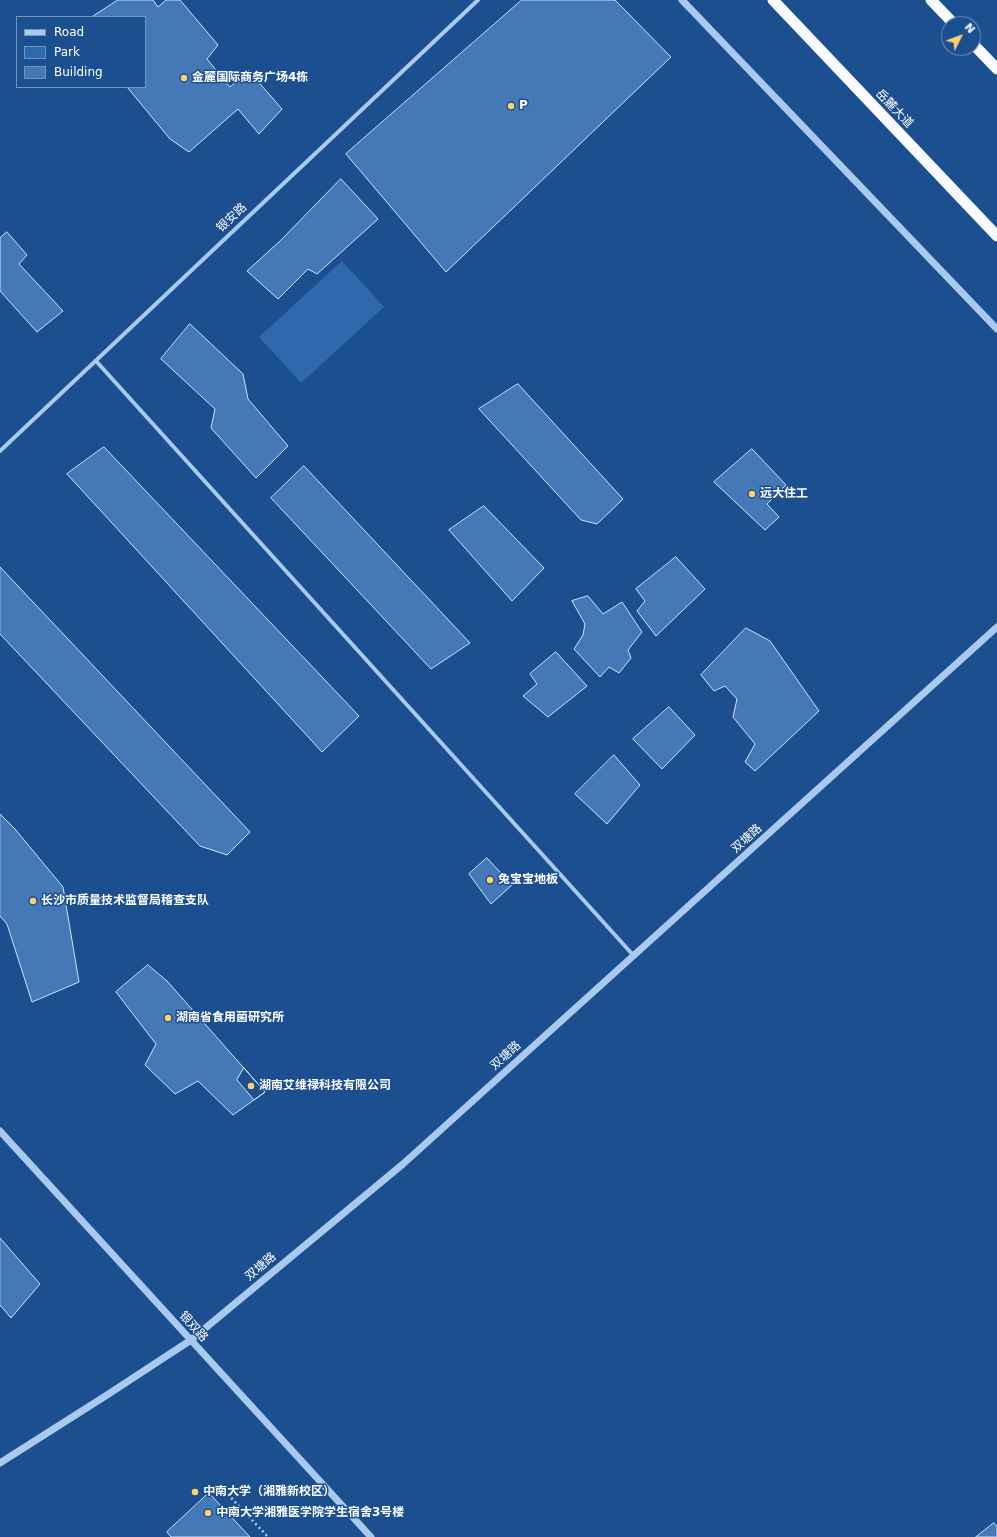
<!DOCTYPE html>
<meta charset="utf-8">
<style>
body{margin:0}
#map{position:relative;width:997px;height:1537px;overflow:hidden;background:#1b4f8f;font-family:"DejaVu Sans",sans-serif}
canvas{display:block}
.legend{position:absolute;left:16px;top:16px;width:130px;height:72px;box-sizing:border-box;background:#1b4f8f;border:1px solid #7695bc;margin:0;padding:5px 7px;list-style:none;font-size:12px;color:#fff}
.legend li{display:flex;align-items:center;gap:8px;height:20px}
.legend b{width:20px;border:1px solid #7695bc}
.north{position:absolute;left:941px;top:16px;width:40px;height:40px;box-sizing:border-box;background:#1b4f8f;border:1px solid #7695bc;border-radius:50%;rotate:48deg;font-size:11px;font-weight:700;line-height:16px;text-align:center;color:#fff}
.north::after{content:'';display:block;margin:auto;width:14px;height:18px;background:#ffd166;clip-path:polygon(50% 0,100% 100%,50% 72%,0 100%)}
</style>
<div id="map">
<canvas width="997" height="1537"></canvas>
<ul class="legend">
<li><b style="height:5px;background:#a9c9ee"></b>Road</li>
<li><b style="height:11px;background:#2e69ad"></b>Park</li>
<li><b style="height:11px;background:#4478b7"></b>Building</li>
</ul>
<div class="north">N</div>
</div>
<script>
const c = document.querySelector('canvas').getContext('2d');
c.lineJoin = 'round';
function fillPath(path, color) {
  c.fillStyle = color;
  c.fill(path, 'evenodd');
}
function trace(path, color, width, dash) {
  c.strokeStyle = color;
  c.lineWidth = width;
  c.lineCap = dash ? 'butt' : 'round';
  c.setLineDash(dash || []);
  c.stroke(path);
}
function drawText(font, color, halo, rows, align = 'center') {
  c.font = font + ' "DejaVu Sans","Noto Sans SC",sans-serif';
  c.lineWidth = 3;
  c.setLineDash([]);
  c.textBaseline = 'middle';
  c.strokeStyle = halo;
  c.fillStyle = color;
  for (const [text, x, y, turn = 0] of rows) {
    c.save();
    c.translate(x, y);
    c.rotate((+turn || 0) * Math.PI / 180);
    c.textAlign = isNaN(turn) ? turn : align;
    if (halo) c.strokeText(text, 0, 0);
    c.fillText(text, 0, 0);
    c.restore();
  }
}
fillPath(new Path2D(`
 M342,261L384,307L301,383L259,337Z`), '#2e69ad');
const building = new Path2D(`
 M118,0H153L158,7L166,0H180L218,45L207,59L230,87L248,70L282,109L259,134L238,109L189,152L170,139L127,87H145V17H92Z
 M522,0H615L671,57L446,272L346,154Z
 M341,179L378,219L317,274L308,269L278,299L247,271L280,241Z
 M7,232L27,255L19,264L63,311L37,332L0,291V238Z
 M190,324L243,374L248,399L288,446L256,478L211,428L215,409L161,359Z
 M518,384L623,499L597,524L581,520L479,409Z
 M104,447L359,716L322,752L67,474Z
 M752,449L786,485L767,504L779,517L765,530L714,482Z
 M304,466L470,643L431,669L271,498Z
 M484,506L544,568L512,601L449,530Z
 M676,557L705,589L656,636L637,611L645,601L636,589Z
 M0,567L250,832L227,855L200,846L0,634Z
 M588,596L603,614L622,602L642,632L628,650L631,658L619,673L609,667L600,677L574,649L583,635L585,624L572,601Z
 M746,628L770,641L819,711L755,771L745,762L755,744L733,717L737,699L725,686L714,691L701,675Z
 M556,652L587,686L548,717L523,696L537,684L530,674Z
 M669,707L695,735L662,769L633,739Z
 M614,755L640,785L607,824L575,794Z
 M0,814L15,829L63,887L79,982L32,1002L7,924L0,916Z
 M487,858L512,885L491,904L469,874Z
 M148,965L167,981L265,1092L233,1115L198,1081L175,1094L145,1065L156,1044L116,992Z
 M244,1068L265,1092L254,1100L237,1080Z
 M0,1238L40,1284L11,1318L0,1305Z
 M209,1493L250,1537H171L167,1532Z
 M994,1523L997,1527V1537H976Z`);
fillPath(building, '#4478b7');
trace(building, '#cfe3fa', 1);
trace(new Path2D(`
 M221,1487L268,1537`), '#a9c9ee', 2.5, [2, 3]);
trace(new Path2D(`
 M96,361L634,956
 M0,451L478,0`), '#a9c9ee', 4);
trace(new Path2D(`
 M682,0L997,329
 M0,1131L371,1537
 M0,1463L107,1395L191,1340L403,1164L997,627`), '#a9c9ee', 7);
trace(new Path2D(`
 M773,0L997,236
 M931,0L954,24
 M973,44L997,69`), '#f8faff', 11);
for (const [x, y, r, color] of [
 [184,78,4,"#ffd166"],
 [511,106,4,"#ffd166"],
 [752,494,4,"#ffd166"],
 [490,880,4,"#ffd166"],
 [33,901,4,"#ffd166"],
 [168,1018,4,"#ffd166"],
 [251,1086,4,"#ffd166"],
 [195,1492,4,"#ffd166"],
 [208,1513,4,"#ffd166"]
]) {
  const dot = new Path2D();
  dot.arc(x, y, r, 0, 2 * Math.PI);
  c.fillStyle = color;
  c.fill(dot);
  trace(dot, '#1b4f8f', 1.5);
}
drawText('bold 12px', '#fff', '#1b4f8f', [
 ["金麓国际商务广场4栋",192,78],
 ["P",519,106],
 ["远大住工",760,494],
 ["兔宝宝地板",498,880],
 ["长沙市质量技术监督局稽查支队",41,901],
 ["湖南省食用菌研究所",176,1018],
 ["湖南艾维禄科技有限公司",259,1086],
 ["中南大学（湘雅新校区）",203,1492],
 ["中南大学湘雅医学院学生宿舍3号楼",216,1513]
], 'left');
drawText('12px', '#fff', '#1b4f8f', [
 ["岳麓大道",894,109,46],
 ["银安路",232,218,-43],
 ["双塘路",747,839,-42],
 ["双塘路",506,1056,-42],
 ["双塘路",261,1267,-40],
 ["银双路",193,1327,48]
]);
</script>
